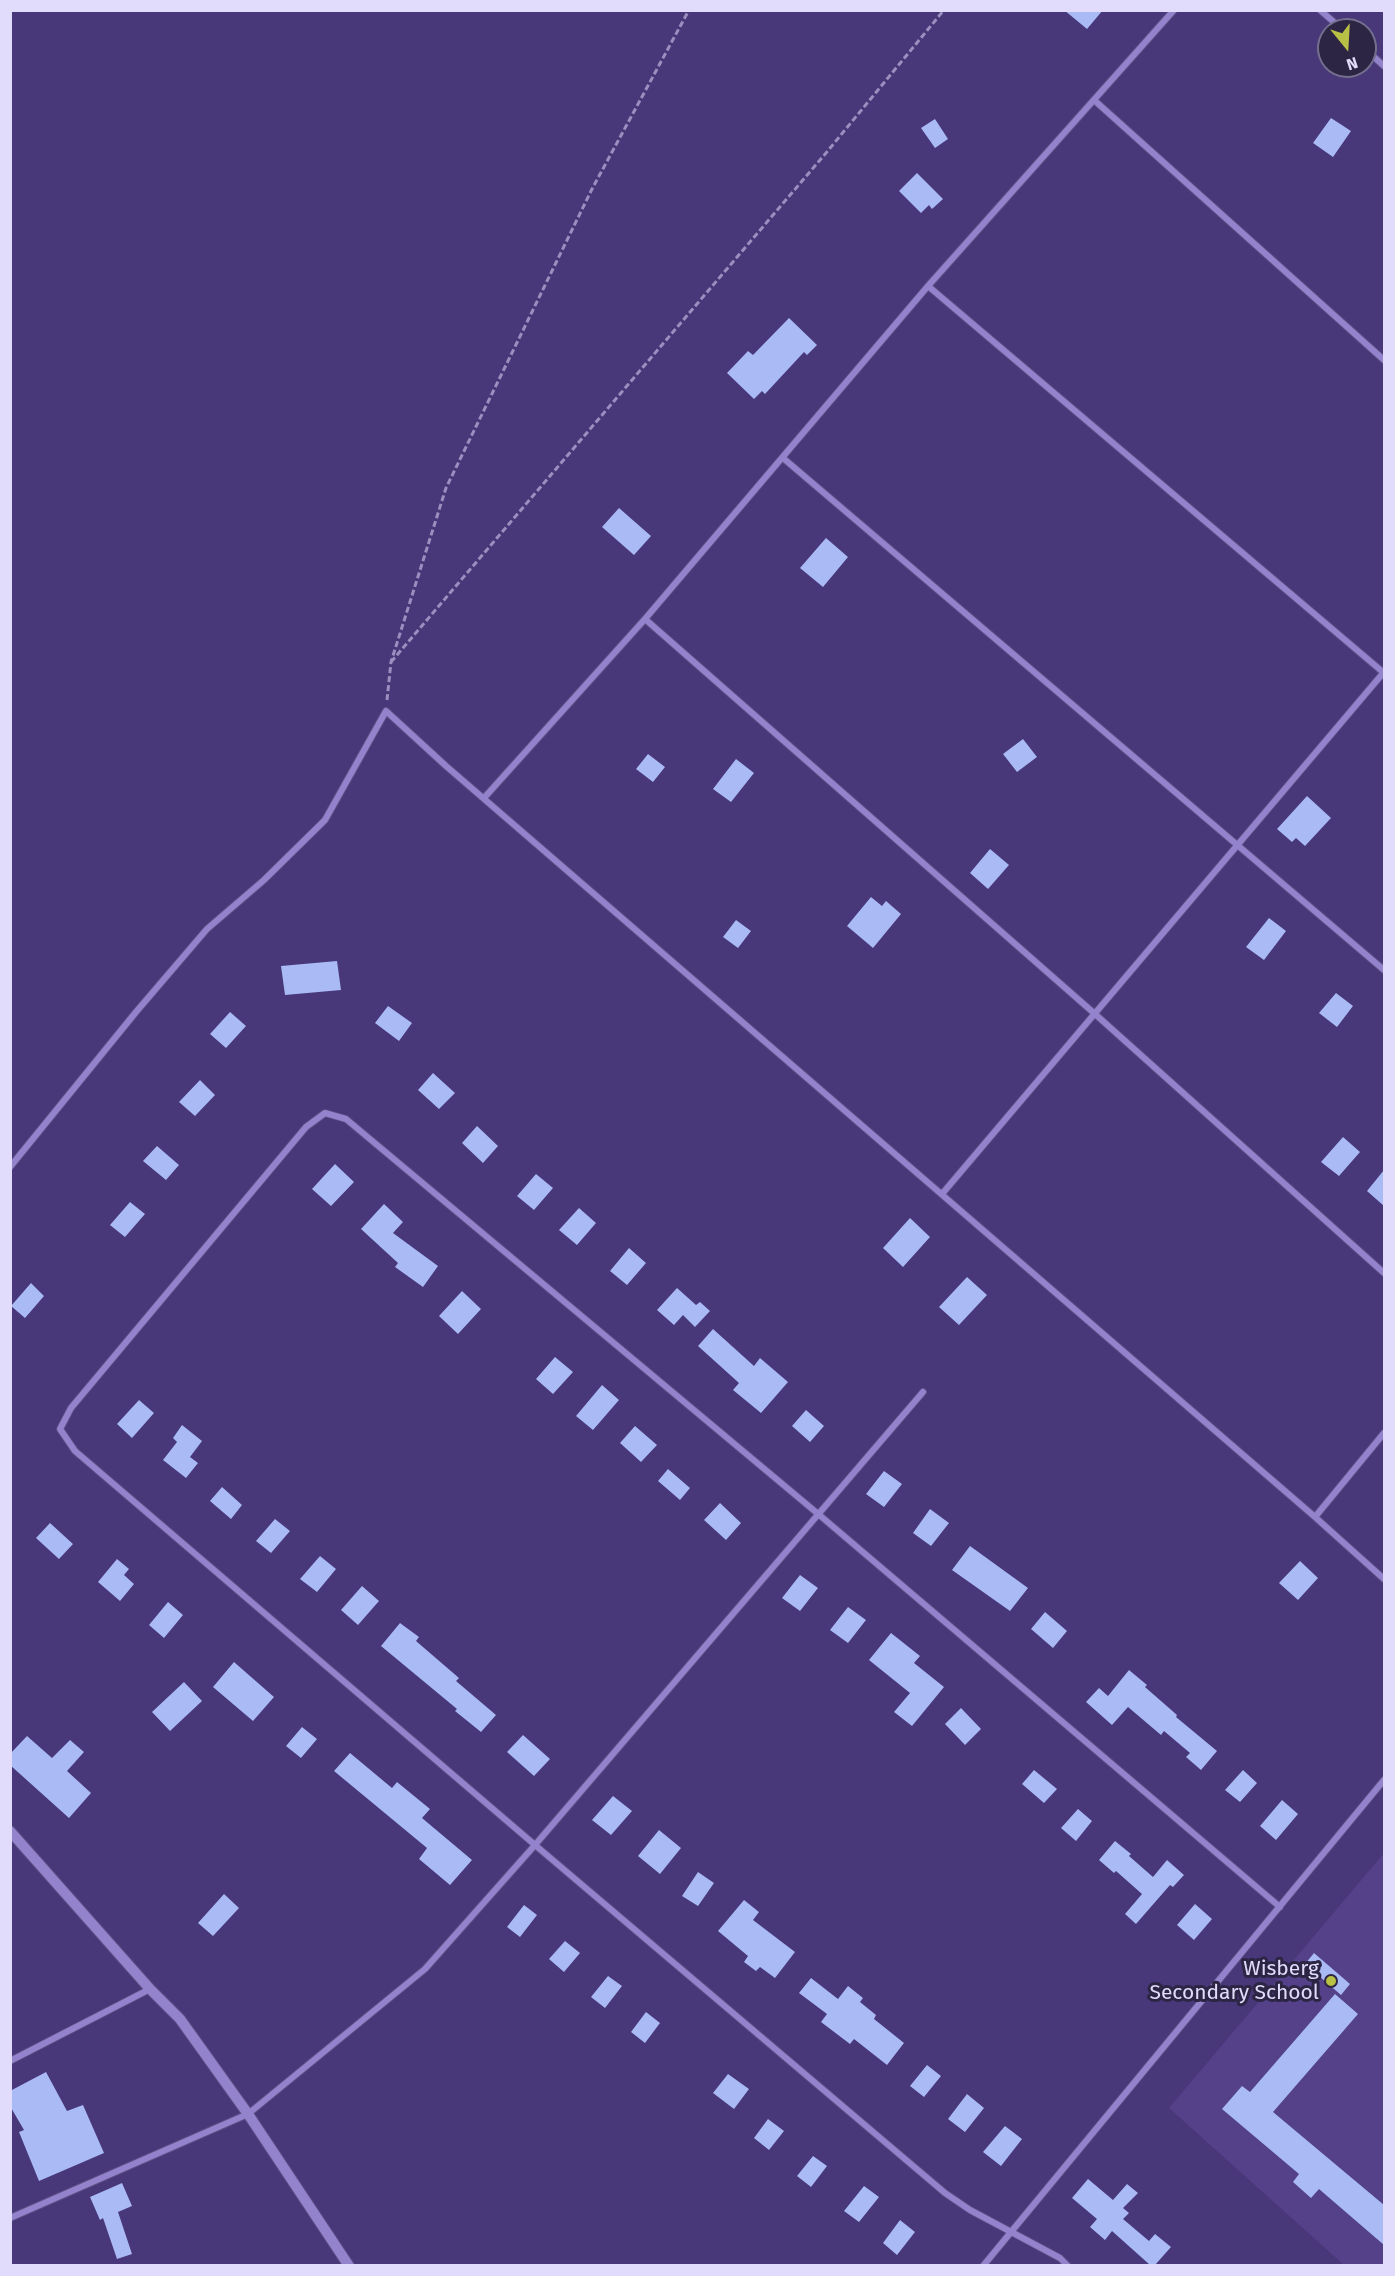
<!DOCTYPE html>
<style>
body{margin:0}
#map{position:relative;width:1395px;height:2276px;overflow:hidden;background:#483779;font-family:"Fira Sans",sans-serif}
canvas{display:block}
.frame{position:absolute;inset:0;border:12px solid #e1dcfc;pointer-events:none}
.north{position:absolute;left:1317px;top:18px;width:60px;height:60px;box-sizing:border-box;background:#2c2644;border:2px solid #746f8e;border-radius:50%;rotate:162deg;font-size:16px;font-weight:700;line-height:24px;text-align:center;color:#e1dcfc}
.north::after{content:'';display:block;margin:auto;width:21px;height:27px;background:#b9c046;clip-path:polygon(50% 0,100% 100%,50% 72%,0 100%)}
</style>
<div id="map">
<canvas width="1395" height="2276"></canvas>
<div class="frame"></div>
<div class="north">N</div>
</div>
<script>
const c = document.querySelector('canvas').getContext('2d');
c.lineJoin = 'round';
function fillPath(path, color) {
  c.fillStyle = color;
  c.fill(path, 'evenodd');
}
function trace(path, color, width, dash) {
  c.strokeStyle = color;
  c.lineWidth = width;
  c.lineCap = dash ? 'butt' : 'round';
  c.setLineDash(dash || []);
  c.stroke(path);
}
function drawText(font, color, halo, rows, align = 'center') {
  c.font = font + ' "Fira Sans",sans-serif';
  c.lineWidth = 6;
  c.setLineDash([]);
  c.textBaseline = 'middle';
  c.strokeStyle = halo;
  c.fillStyle = color;
  for (const [text, x, y, turn = 0] of rows) {
    c.save();
    c.translate(x, y);
    c.rotate((+turn || 0) * Math.PI / 180);
    c.textAlign = isNaN(turn) ? turn : align;
    if (halo) c.strokeText(text, 0, 0);
    c.fillText(text, 0, 0);
    c.restore();
  }
}
fillPath(new Path2D(`
 M1384,1853V2265H1344L1169,2108Z`), '#544189');
fillPath(new Path2D(`
 M1064,10H1103L1087,29Z
 M1331,118L1351,131L1333,157L1313,143Z
 M935,119L948,139L935,148L921,128Z
 M917,173L943,199L932,209L929,205L921,213L899,191Z
 M789,318L817,345L807,355L804,352L765,394L762,391L754,399L727,373L748,351L753,355Z
 M619,508L651,536L634,555L602,527Z
 M826,538L848,557L823,587L800,568Z
 M1023,739L1037,757L1017,772L1003,754Z
 M648,754L665,767L653,782L636,769Z
 M736,759L754,773L731,802L713,789Z
 M1307,796L1331,818L1305,846L1296,838L1292,842L1277,829Z
 M990,849L1009,865L988,889L970,873Z
 M871,897L882,906L886,901L901,914L873,948L847,926Z
 M1269,918L1286,931L1264,960L1246,947Z
 M736,920L751,931L738,948L723,937Z
 M337,961L341,990L285,995L281,966Z
 M1336,993L1353,1006L1337,1027L1319,1013Z
 M388,1006L412,1023L399,1041L375,1023Z
 M230,1012L246,1026L226,1048L210,1034Z
 M433,1073L455,1093L439,1109L418,1090Z
 M200,1080L215,1095L195,1116L179,1102Z
 M477,1126L498,1146L483,1163L462,1143Z
 M1343,1137L1360,1152L1339,1176L1321,1162Z
 M157,1146L179,1165L166,1180L143,1161Z
 M335,1164L354,1182L331,1206L312,1189Z
 M1384,1170V1206L1367,1191Z
 M536,1174L553,1188L534,1210L517,1196Z
 M130,1202L145,1214L125,1237L110,1225Z
 M384,1204L403,1222L393,1233L438,1266L423,1287L395,1267L398,1263L361,1229Z
 M579,1208L596,1223L577,1245L559,1230Z
 M910,1218L930,1237L903,1267L883,1248Z
 M629,1248L646,1263L627,1285L610,1271Z
 M967,1277L987,1295L959,1325L939,1307Z
 M31,1283L44,1296L25,1318L11,1306Z
 M677,1288L696,1305L700,1302L710,1311L695,1327L683,1315L674,1325L657,1310Z
 M462,1291L481,1309L458,1334L439,1316Z
 M713,1329L754,1366L760,1358L788,1382L761,1413L733,1390L739,1383L698,1346Z
 M555,1357L573,1372L553,1394L536,1379Z
 M602,1385L619,1400L593,1430L576,1416Z
 M139,1400L154,1413L132,1438L117,1424Z
 M806,1410L824,1426L810,1442L792,1426Z
 M182,1425L202,1441L190,1457L198,1463L186,1478L163,1460L177,1442L173,1438Z
 M635,1426L657,1445L641,1462L620,1443Z
 M668,1469L690,1488L680,1500L658,1481Z
 M884,1471L902,1484L884,1507L866,1494Z
 M222,1487L242,1505L231,1519L210,1501Z
 M720,1503L741,1523L726,1540L704,1520Z
 M930,1509L949,1523L931,1546L913,1533Z
 M275,1519L290,1531L271,1553L256,1541Z
 M50,1523L73,1544L59,1559L36,1538Z
 M970,1546L1028,1588L1010,1611L952,1570Z
 M320,1556L336,1569L317,1592L300,1579Z
 M117,1559L129,1569L124,1575L134,1584L120,1601L98,1582Z
 M1300,1561L1318,1578L1298,1600L1279,1583Z
 M800,1575L818,1588L800,1611L782,1598Z
 M362,1586L379,1601L358,1625L341,1610Z
 M168,1602L183,1615L164,1638L149,1625Z
 M848,1607L866,1620L848,1643L830,1630Z
 M1045,1612L1067,1631L1053,1648L1031,1629Z
 M400,1623L419,1637L416,1641L459,1678L456,1681L496,1715L481,1732L455,1711L457,1709L381,1646Z
 M891,1633L920,1656L914,1663L944,1687L912,1726L894,1712L910,1693L869,1660Z
 M234,1662L274,1697L253,1721L213,1687Z
 M1129,1670L1147,1685L1145,1687L1177,1715L1176,1717L1217,1751L1201,1770L1186,1757L1190,1753L1164,1731L1161,1735L1128,1707L1112,1725L1086,1702L1099,1688L1108,1696Z
 M184,1682L202,1701L170,1731L152,1712Z
 M961,1708L981,1729L965,1745L945,1724Z
 M302,1727L317,1739L301,1758L286,1746Z
 M523,1735L550,1759L534,1776L507,1752Z
 M27,1736L52,1758L70,1740L84,1752L67,1771L91,1793L69,1818L10,1765V1754Z
 M350,1753L392,1788L397,1782L430,1809L422,1818L472,1860L450,1885L419,1859L427,1848L334,1771Z
 M1034,1770L1057,1789L1044,1803L1022,1784Z
 M1243,1770L1257,1783L1240,1802L1225,1790Z
 M613,1796L632,1811L611,1835L592,1820Z
 M1282,1800L1298,1814L1276,1840L1260,1826Z
 M1078,1809L1092,1821L1076,1841L1061,1828Z
 M659,1830L681,1848L660,1874L638,1856Z
 M1115,1841L1131,1854L1129,1856L1153,1877L1167,1860L1184,1875L1173,1887L1170,1885L1136,1924L1125,1914L1142,1894L1116,1871L1114,1873L1099,1860Z
 M698,1872L714,1883L698,1906L682,1896Z
 M224,1894L239,1908L213,1936L198,1923Z
 M744,1900L759,1912L753,1920L795,1952L775,1978L760,1967L756,1971L744,1962L748,1956L718,1931Z
 M1195,1904L1212,1919L1194,1940L1177,1925Z
 M524,1905L537,1915L520,1937L507,1927Z
 M565,1941L580,1953L564,1972L549,1959Z
 M1314,1953L1350,1984L1341,1995L1305,1964Z
 M608,1976L622,1986L605,2008L591,1997Z
 M811,1978L838,1999L848,1986L863,1998L860,2002L876,2015L874,2019L904,2043L887,2065L854,2039L850,2044L821,2022L827,2014L799,1993Z
 M1335,1994L1358,2014L1273,2112L1384,2205V2245L1319,2189L1311,2198L1293,2182L1299,2174L1222,2109L1242,2086L1250,2092Z
 M646,2012L660,2023L645,2043L631,2032Z
 M927,2065L941,2076L924,2097L910,2086Z
 M46,2072L67,2111L83,2105L104,2153L39,2181L19,2132L24,2130L10,2106V2091Z
 M728,2074L749,2089L734,2109L713,2093Z
 M967,2094L984,2108L965,2132L948,2119Z
 M768,2119L784,2131L769,2150L754,2138Z
 M1005,2126L1022,2139L1001,2166L983,2152Z
 M813,2156L827,2166L811,2187L797,2176Z
 M1088,2179L1113,2200L1127,2184L1138,2193L1123,2208L1129,2213L1123,2219L1149,2241L1155,2234L1171,2247L1155,2265H1150L1112,2231L1105,2240L1090,2227L1097,2219L1072,2198Z
 M122,2183L132,2206L118,2212L132,2254L117,2259L103,2218L100,2220L90,2197Z
 M864,2186L879,2197L859,2222L844,2211Z
 M900,2220L915,2232L897,2255L883,2243Z`), '#a9baf5');
const minor = new Path2D(`
 M1320,10L1343,30
 M1365,49L1384,66
 M1094,100L1384,360
 M928,286L1384,673
 M783,458L1384,970
 M645,619L1095,1014L1384,1273
 M484,798L645,619L928,286L1174,10
 M10,1167L136,1012L207,929L264,880L325,820L386,711L446,766L1315,1517L1384,1579
 M942,1194L1384,672
 M1315,1517L1384,1433
 M10,2061L150,1989
 M10,2218L248,2114L425,1969L535,1845L923,1392
 M983,2266L1384,1780
 M1068,2266L1060,2258L970,2210L945,2193L535,1845L75,1451L60,1429L71,1408L306,1127L325,1113L346,1119L817,1513L1280,1907`);
const tertiary = new Path2D(`
 M10,1831L150,1989L180,2019L248,2114L349,2266`);
trace(minor, '#5d4e85', 8);
trace(tertiary, '#5d4e85', 12);
trace(new Path2D(`
 M391,662L826,153L944,10
 M387,700L391,662L446,488L592,189L689,10`), '#9a8fbf', 3, [6, 3]);
trace(minor, '#9283cc', 6);
trace(tertiary, '#9283cc', 10);
for (const [x, y, r, color] of [
 [1331,1981,6,"#b9c046"]
]) {
  const dot = new Path2D();
  dot.arc(x, y, r, 0, 2 * Math.PI);
  c.fillStyle = color;
  c.fill(dot);
  trace(dot, '#2c2644', 2);
}
drawText('21px', '#e1dcfc', '#2c2644', [
 ["Wisberg",1319,1969],
 ["Secondary School",1319,1993]
], 'right');
</script>
